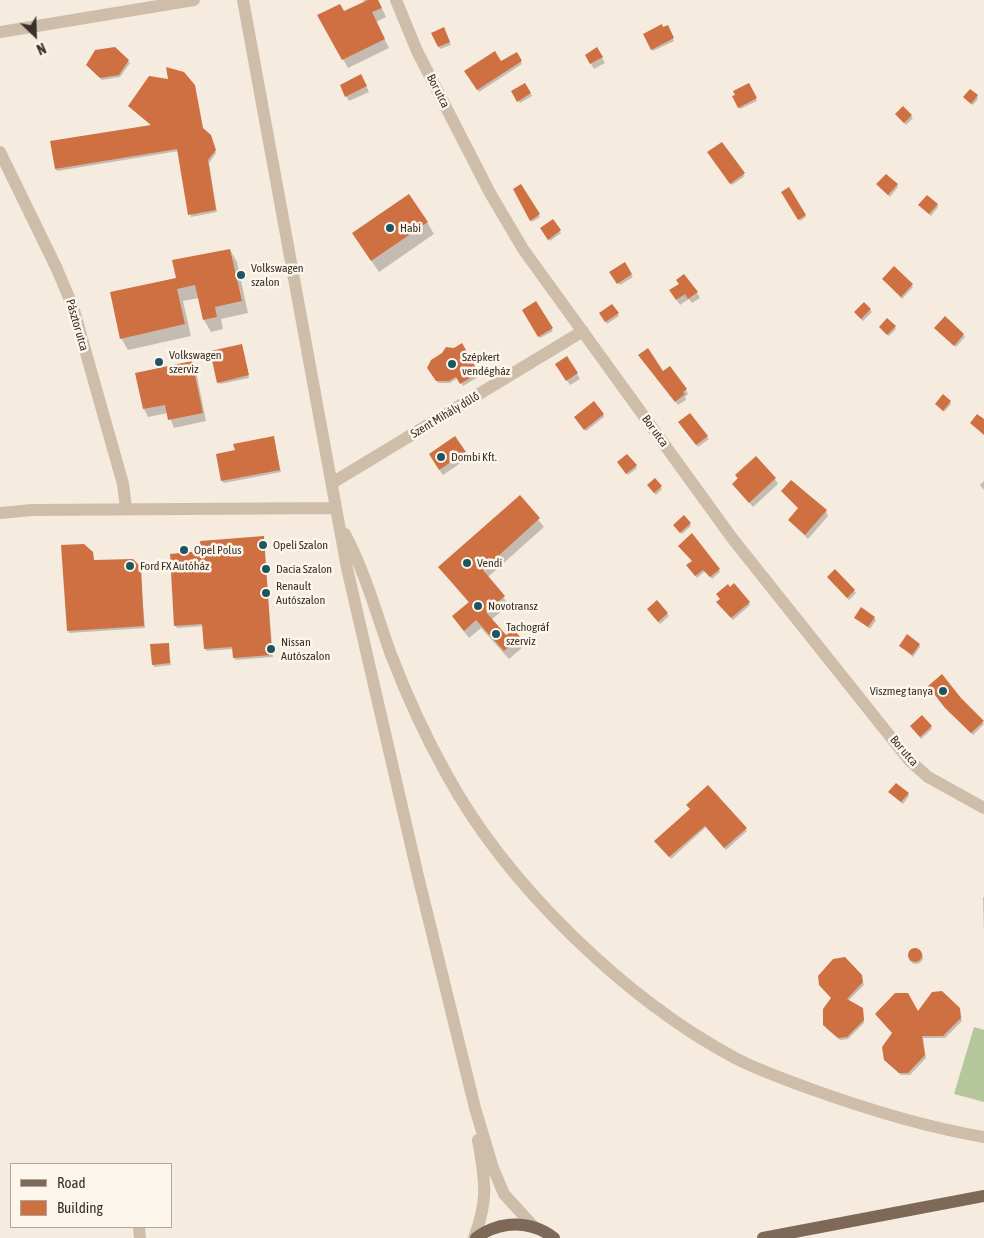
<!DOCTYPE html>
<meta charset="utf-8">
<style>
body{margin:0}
#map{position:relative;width:984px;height:1238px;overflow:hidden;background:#f5ecdf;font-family:"Asap Condensed",sans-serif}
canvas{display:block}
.legend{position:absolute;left:10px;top:1163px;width:162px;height:65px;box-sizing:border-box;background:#fcf6ec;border:1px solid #afa79e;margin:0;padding:6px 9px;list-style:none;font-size:15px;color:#3b3029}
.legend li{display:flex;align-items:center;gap:10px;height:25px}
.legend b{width:25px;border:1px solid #afa79e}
.north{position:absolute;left:10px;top:10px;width:50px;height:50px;-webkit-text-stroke:4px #fcf6ec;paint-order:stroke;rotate:156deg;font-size:14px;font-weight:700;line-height:20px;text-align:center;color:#3b3029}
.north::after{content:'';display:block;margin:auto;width:18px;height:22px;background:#3b3029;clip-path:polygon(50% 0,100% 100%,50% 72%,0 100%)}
</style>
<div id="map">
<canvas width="984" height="1238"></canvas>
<ul class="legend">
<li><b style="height:6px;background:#7e6959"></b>Road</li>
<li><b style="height:14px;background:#cf7042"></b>Building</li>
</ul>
<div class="north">N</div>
</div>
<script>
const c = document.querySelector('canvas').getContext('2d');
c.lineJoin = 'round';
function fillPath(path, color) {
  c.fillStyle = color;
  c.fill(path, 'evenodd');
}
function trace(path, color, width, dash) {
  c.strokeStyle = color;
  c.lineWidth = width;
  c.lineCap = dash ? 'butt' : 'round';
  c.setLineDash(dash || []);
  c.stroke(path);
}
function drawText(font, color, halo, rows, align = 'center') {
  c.font = font + ' "Asap Condensed",sans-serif';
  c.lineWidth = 5;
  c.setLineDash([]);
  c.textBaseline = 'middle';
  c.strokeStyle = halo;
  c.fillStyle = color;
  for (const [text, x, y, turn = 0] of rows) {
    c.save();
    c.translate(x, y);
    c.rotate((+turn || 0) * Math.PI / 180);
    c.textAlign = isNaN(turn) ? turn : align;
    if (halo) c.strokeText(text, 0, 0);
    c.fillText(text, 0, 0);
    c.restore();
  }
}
fillPath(new Path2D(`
 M974,1027L984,1030V1102L954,1094Z`), '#b5c69d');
fillPath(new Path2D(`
 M363,0H378L386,17L376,22L389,48L348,68L319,16L344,13L365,3Z
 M667,27L674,41L653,51L644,34Z
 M445,31L451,45L440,49L433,34Z
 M597,49L605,63L594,69L586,55Z
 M516,54L522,64L479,92L466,72L501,63Z
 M128,61L130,63L120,77L102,80L87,65Z
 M364,81L369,92L349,101L346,96Z
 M525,84L532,96L520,103L513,92Z
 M748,84L757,101L740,109L734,97Z
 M977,96L978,99L973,105L966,99Z
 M129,106L212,139L216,153L209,163L217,212L191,217L179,151L57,171L56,169L152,126Z
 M903,108L913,118L906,125L898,117Z
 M721,143L745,176L732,185L710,155Z
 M521,185L540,217L532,222L515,189Z
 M897,185L898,187L890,197L879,187Z
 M789,188L806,217L800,221L783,192Z
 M937,204L938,207L931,216L921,207Z
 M553,221L561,233L550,241L542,229Z
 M427,222L434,234L379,272L353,234Z
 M230,250L237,262L248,313L221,319L223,329L211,332L204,320L199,298L183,301L191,336L128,350L121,338L177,279Z
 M624,264L633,277L620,285L611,272Z
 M894,268L913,287L902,299L885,281Z
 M671,291L697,293L700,298L692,303L689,299L680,305Z
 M536,303L553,331L540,338L523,310Z
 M612,305L619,316L607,324L601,313Z
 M870,310L872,312L863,321L857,315Z
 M895,327L896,329L889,336L882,329Z
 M935,328L963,335L965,337L956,347Z
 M461,345L480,376L463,386L458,378L450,383H438L429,368Z
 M242,347L249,378L220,384L218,382Z
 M567,358L580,379L570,385L557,364Z
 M642,359L686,390L688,394L685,397L686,400L678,405Z
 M192,363L196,371L206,421L174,428L168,413L148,417L144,409Z
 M950,402L951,404L944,412L938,406Z
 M603,414L604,417L586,431L577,419Z
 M689,415L709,439L698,447L681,424Z
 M274,439L281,472L224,483L222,481L236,451Z
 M465,453L468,458L443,475L433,460Z
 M620,465L636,466L637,468L628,475Z
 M736,476L775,479L778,484L753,507L733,484L738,479Z
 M655,480L662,489L656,495L650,488Z
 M984,481V490L980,485Z
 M782,491L826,511L828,516L808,539L789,520L799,509Z
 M520,497L544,527L488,577L509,605L491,620L506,637L513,631L524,646L509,659L481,628L469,638L458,624L453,616L469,603L440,568Z
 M684,517L691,526L682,534L676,527Z
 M263,537L273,657L235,660L233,649L206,651L204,626L177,628L175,625L202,552Z
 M92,552L94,561L140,568L145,628L69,633L68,630Z
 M693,562L719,570L720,572L712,579L705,571L697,578L689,568Z
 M835,571L856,593L849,600L828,578Z
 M657,602L669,616L660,624L650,612Z
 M749,603L750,605L733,620L719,604Z
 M856,618H874L876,620L870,629Z
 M168,644L171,665L154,667L153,664Z
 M919,645L920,647L913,657L901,646Z
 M960,699L984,724L973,735L948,711Z
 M931,727L932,729L921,739L913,729Z
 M708,787L747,831L726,850L706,827L671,859L657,843L691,810Z
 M891,794H908L909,796L903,804Z
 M983,897H984V934Z
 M909 957a7 7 0 1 1 14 0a7 7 0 1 1-14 0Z
 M861,976L864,985L848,1001L863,1012L864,1023L848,1039L840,1040L826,1028L833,999Z
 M959,1009L962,1021L945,1038H923L926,1058L910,1075H901L887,1062L894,1034L918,1013Z`), '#0003');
fillPath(new Path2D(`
 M368,0H378L382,8L372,12L385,39L342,60L317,15L340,4L344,11Z
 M662,24L663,27L668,25L674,38L651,50L643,34Z
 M444,27L450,42L438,47L431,33Z
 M115,47L129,60L119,75L100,78L86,65L95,50Z
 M597,47L603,57L590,64L585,55Z
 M495,51L501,61L517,52L522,61L477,90L464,71Z
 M166,67L184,72L195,85L203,128L211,135L216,150L208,160L216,210L188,215L177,149L55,169L50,141L151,125L128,106L149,76L168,79Z
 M361,74L367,86L345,97L340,85Z
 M525,83L531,93L517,102L511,91Z
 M749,83L757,98L738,108L732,96L735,95L733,91Z
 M970,89L978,95L971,104L963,97Z
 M903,106L912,115L904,123L895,114Z
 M722,142L745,173L730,184L707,152Z
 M886,174L898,184L888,195L876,184Z
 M521,184L540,214L530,221L513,189Z
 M789,187L806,215L798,220L781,192Z
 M409,194L428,222L371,261L352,233Z
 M927,195L938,204L929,214L918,205Z
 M553,219L561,230L548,240L540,228Z
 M230,249L242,301L215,307L217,317L203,320L195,285L177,289L185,324L120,339L110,292L176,278L172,260Z
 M625,262L632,274L617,284L609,272Z
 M894,266L913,284L901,297L882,279Z
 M684,274L698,292L688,299L685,294L676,300L669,290L679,284L676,280Z
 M536,301L553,328L538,337L522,310Z
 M864,302L871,309L861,319L854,312Z
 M612,304L619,313L605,322L599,313Z
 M945,316L964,334L954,346L934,328Z
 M887,318L896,326L887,335L879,327Z
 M462,343L479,373L460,384L456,377L449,381H436L427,368L431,360L442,353L446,347L454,348Z
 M242,344L249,375L217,383L210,351Z
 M648,348L663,371L670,366L687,389L683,392L685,394L675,402L638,355Z
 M567,356L578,373L566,381L555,364Z
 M192,361L203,413L168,420L165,405L143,409L135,373Z
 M943,394L951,401L943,411L935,404Z
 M594,401L604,414L584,430L574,417Z
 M690,413L708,436L696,445L678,422Z
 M977,414L984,419V435L970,423Z
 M274,436L280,470L221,481L216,454L235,450L233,444Z
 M455,436L466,452L439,470L429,454Z
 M627,454L637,465L626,474L617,462Z
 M756,456L776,478L749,503L732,484L738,478L735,475Z
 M655,478L662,486L654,493L647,485Z
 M791,480L827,510L805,535L788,520L798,508L781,491Z
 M520,495L540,518L483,570L505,596L486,612L506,635L514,629L520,637L504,651L476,620L464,631L452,616L469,602L438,567Z
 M684,515L691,523L680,533L673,525Z
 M692,533L720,569L710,577L703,570L695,576L686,565L692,561L678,546Z
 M264,536L272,655L233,658L232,647L204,649L202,624L174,626L170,554L201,551L200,541Z
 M84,544L93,552L94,560L133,559L141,567L144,626L67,631L61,545Z
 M835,569L855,590L847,598L827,577Z
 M734,583L750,602L731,618L716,602L720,599L716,594L728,584L730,587Z
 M657,600L668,613L658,622L647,609Z
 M861,607L875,617L868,627L854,618Z
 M907,634L920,644L912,655L899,646Z
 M169,643L170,663L152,665L150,644Z
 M942,674L961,698L984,721L971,733L945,708L928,686Z
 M922,715L932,726L920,737L910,726Z
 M896,783L909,793L901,802L888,792Z
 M708,785L747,828L724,848L705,826L669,857L654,841L690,809L686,805Z
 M908 955a7 7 0 1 1 14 0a7 7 0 1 1-14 0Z
 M845,957L862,975L863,982L847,999L863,1008L864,1020L847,1037L838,1038L823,1025V1009L831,998L819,985L818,976L833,959Z
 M942,991L960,1008L961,1018L943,1036H922L925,1055L908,1073H899L884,1060L882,1047L892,1033L875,1014L895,993H908L918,1011L932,992Z`), '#cf7042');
trace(new Path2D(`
 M243,0L347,568L418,876L475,1108L493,1168L504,1194L534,1227
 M396,0L417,51L490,193L523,249L732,538L909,760L928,777L984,808
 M0,32L194,0
 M0,152L57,269L73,307L123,484L126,508
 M332,483L583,331
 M0,513L32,510L336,508
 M345,534C365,572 376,612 390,652C406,694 425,736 447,775C507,885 625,999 735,1058C758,1070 784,1079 808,1088C866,1109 924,1127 984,1137
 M139,1227L140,1238
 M474,1238C489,1199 485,1180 478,1140`), '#cebda9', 12);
trace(new Path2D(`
 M476,1238C500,1220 531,1220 554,1238
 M763,1238L984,1196`), '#7e6959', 12);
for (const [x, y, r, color] of [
 [390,228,5,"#1b5661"],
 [241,275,5,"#1b5661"],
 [159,362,5,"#1b5661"],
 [452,364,5,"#1b5661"],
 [441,457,5,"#1b5661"],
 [263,545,5,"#1b5661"],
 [184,550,5,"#1b5661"],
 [467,563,5,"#1b5661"],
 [130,566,5,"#1b5661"],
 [266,569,5,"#1b5661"],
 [266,593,5,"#1b5661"],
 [478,606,5,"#1b5661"],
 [496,634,5,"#1b5661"],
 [271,649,5,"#1b5661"],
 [943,691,5,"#1b5661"]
]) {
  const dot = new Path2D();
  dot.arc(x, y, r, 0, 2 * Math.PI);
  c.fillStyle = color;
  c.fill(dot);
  trace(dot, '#fcf6ec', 2);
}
drawText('12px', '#3b3029', '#fcf6ec', [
 ["Bor utca",438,91,63],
 ["Pásztor utca",77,325,74],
 ["Szent Mihály dűlő",445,415,-31],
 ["Bor utca",655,431,54],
 ["Bor utca",904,751,49]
]);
drawText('12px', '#3b3029', '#fcf6ec', [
 ["Habi",400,228],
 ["Volkswagen",251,268],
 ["szalon",251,282],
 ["Volkswagen",169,355],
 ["szerviz",169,369],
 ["Szépkert",462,357],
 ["vendégház",462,371],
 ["Dombi Kft.",451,457],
 ["Opeli Szalon",273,545],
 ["Opel Polus",194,550],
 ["Vendi",477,563],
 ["Ford FX Autóház",140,566],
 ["Dacia Szalon",276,569],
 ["Renault",276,586],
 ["Autószalon",276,600],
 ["Novotransz",488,606],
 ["Tachográf",506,627],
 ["szerviz",506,641],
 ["Nissan",281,642],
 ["Autószalon",281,656],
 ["Viszmeg tanya",933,691,"right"]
], 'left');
</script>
